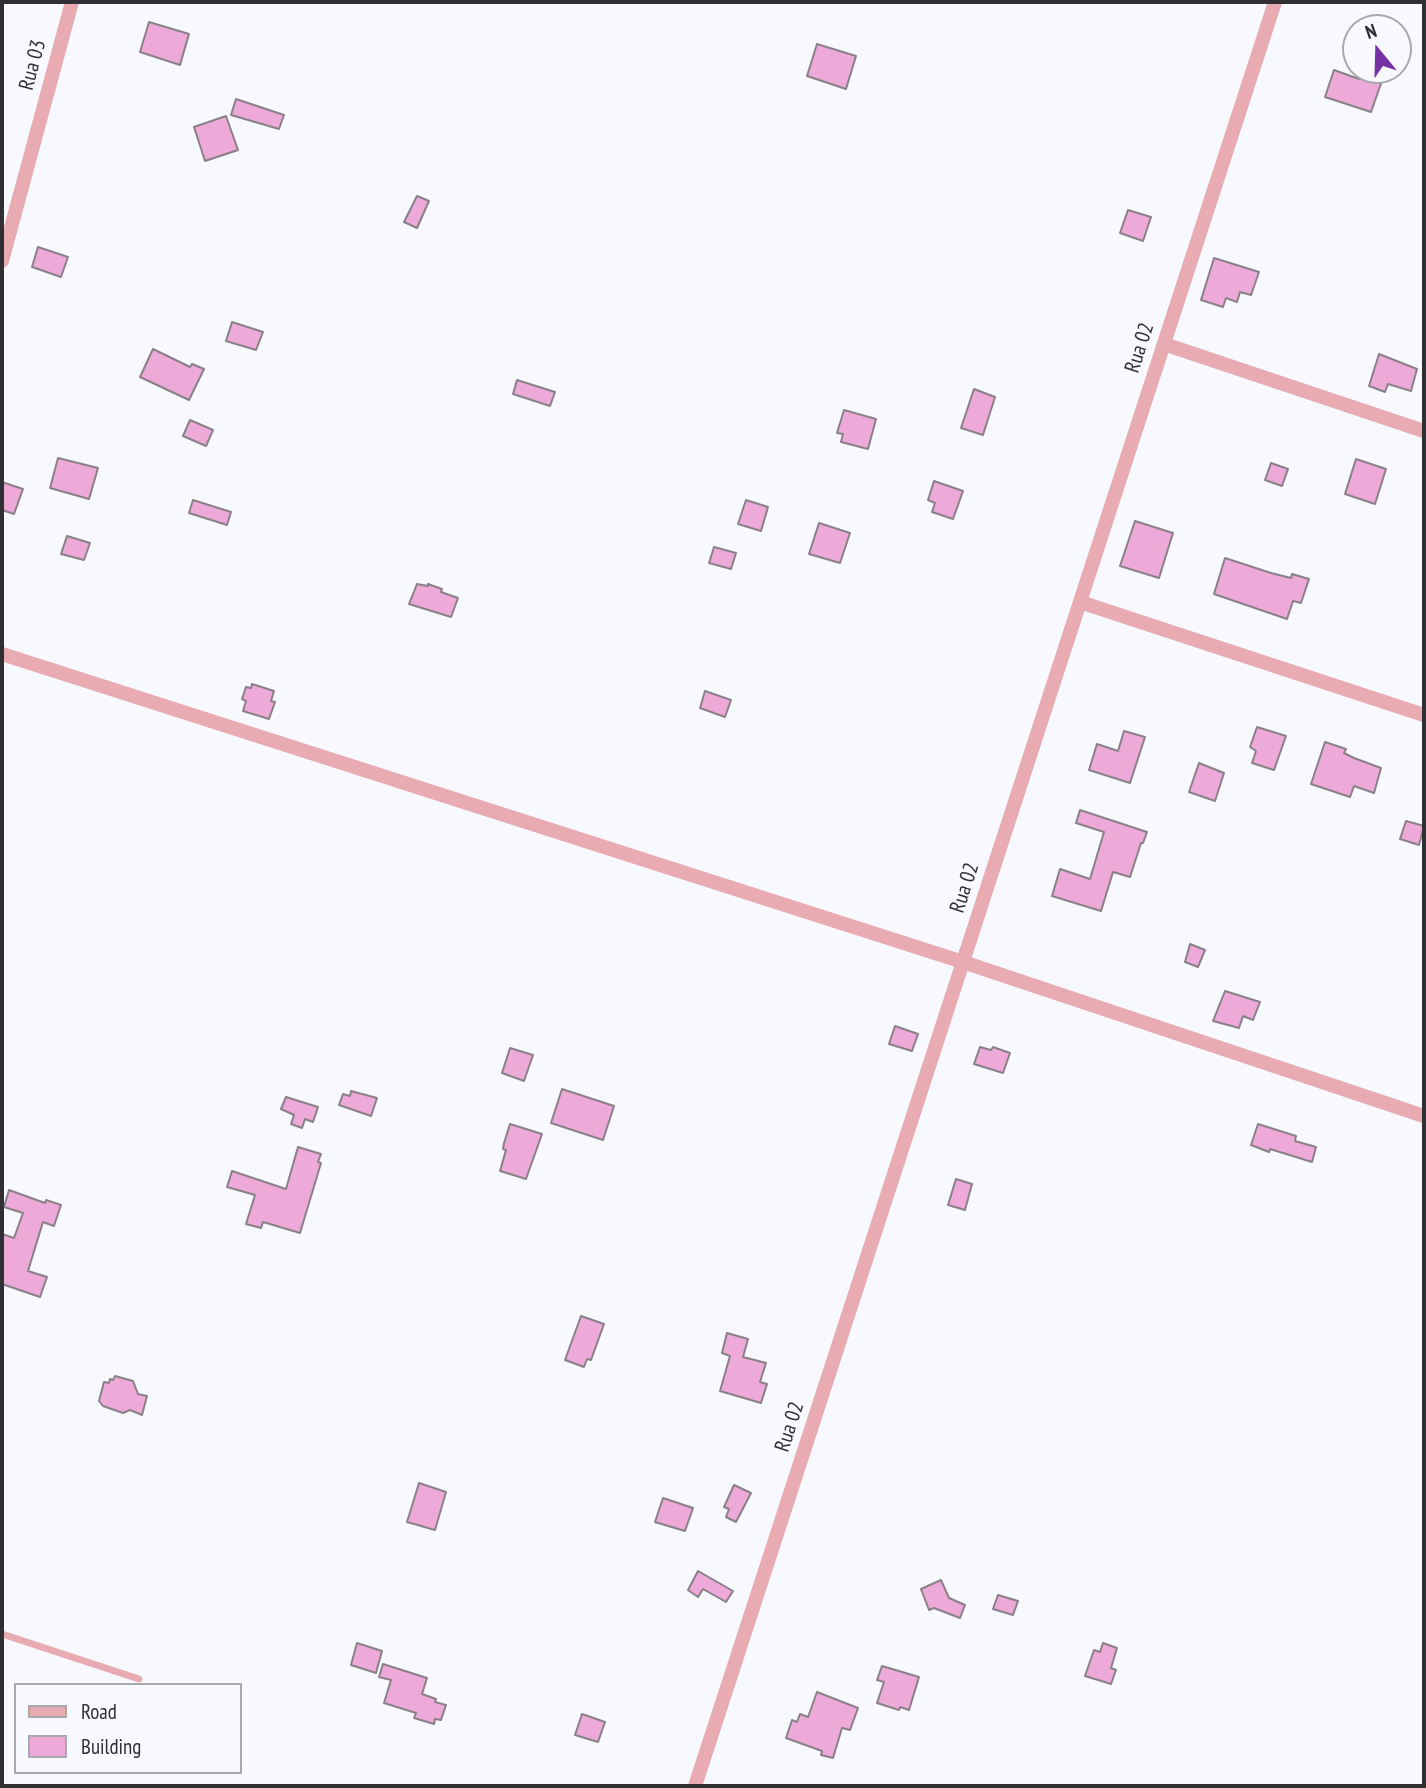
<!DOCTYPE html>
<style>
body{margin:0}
#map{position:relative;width:1426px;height:1788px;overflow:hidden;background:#f8f8ff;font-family:"PT Sans Narrow",sans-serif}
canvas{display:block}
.frame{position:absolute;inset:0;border:4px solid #303034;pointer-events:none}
.legend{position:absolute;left:14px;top:1683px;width:228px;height:91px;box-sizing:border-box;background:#f8f8ff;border:2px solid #a8a8ae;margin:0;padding:9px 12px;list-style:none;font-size:21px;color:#303034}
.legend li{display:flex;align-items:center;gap:14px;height:35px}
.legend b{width:35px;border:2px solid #a8a8ae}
.north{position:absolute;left:1342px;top:14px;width:70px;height:70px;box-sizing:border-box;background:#f8f8ff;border:2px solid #a8a8ae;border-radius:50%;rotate:341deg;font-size:19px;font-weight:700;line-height:28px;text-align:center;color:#303034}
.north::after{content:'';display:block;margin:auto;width:24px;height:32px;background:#7530a4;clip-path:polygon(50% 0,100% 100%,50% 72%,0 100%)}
</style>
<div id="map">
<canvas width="1426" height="1788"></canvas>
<div class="frame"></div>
<ul class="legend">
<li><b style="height:9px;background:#e7abb1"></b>Road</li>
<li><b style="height:19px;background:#edaad9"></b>Building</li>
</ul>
<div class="north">N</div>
</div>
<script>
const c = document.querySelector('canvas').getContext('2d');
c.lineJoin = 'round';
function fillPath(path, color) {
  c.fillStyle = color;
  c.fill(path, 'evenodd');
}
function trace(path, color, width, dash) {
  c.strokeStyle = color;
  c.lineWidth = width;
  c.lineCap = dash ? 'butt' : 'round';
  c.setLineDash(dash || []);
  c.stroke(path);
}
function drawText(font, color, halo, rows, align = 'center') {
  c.font = font + ' "PT Sans Narrow",sans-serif';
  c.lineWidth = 7;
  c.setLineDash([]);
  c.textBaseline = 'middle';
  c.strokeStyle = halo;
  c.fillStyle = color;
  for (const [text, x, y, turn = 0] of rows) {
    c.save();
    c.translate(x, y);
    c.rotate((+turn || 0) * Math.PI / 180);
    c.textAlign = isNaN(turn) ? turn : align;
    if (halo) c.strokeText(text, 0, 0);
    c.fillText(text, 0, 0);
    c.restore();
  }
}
const building = new Path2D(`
 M149,22L189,34L180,65L140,52Z
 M817,44L856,56L846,89L807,76Z
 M1334,70L1359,79L1362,70H1371L1384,75L1371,112L1325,97Z
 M236,99L284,115L279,129L231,115Z
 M226,116L238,150L205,161L194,127Z
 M417,196L429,201L417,228L404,222Z
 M1128,210L1151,217L1143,241L1120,233Z
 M38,247L68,257L61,277L32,267Z
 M1214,258L1259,272L1251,295L1240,292L1237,302L1226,298L1223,307L1201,300Z
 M232,322L263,332L256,350L226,341Z
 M153,349L190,367L192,364L204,369L189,400L140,377Z
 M1379,354L1417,369L1411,391L1388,384L1385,392L1369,386Z
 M517,380L555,392L550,406L513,394Z
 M974,389L995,397L983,435L961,428Z
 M844,410L876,419L868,449L841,442L843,434L837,433Z
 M190,420L213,430L206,446L183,436Z
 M58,458L98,468L89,499L50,488Z
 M1356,459L1386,469L1375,504L1345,494Z
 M1271,463L1288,469L1282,486L1265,480Z
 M934,481L963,491L953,519L932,512L935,503L928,500Z
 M2,482L23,489L14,514L2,510Z
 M193,500L231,512L227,525L189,513Z
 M746,500L768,507L761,531L738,524Z
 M1135,521L1173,533L1159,578L1120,566Z
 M819,523L850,533L840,563L809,554Z
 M67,536L90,543L84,560L61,554Z
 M714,547L736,553L731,569L709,563Z
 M1225,558L1271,573L1291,578L1292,574L1309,579L1301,603L1293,601L1287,619L1214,594Z
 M417,584L428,586V584L442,589L441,592L458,598L451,617L409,604Z
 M252,684L274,691L271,701L275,702L269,719L243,711L246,701L242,699L246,687L251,688Z
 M705,691L731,700L725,717L700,708Z
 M1257,727L1286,736L1274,770L1252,763L1256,751L1250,747Z
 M1124,731L1145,737L1130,783L1089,770L1097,744L1118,751Z
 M1325,742L1346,749L1344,753L1354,758L1381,768L1374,793L1354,786L1350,797L1311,784Z
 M1199,763L1224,773L1215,801L1189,792Z
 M1080,810L1147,832L1143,843H1141L1130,877L1113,872L1101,911L1052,896L1060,869L1090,879L1104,832L1076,823Z
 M1406,821L1424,826L1419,845L1400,839Z
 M1190,944L1205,950L1198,967L1185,962Z
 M1225,991L1260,1002L1253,1020L1243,1016L1239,1028L1213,1021Z
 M895,1026L918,1034L912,1051L889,1044Z
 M980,1047L991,1050L993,1047L1010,1053L1003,1073L974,1064Z
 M510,1048L533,1055L524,1081L502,1073Z
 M562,1089L614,1106L603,1140L551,1123Z
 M351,1091L377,1098L371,1116L339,1105L343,1094L350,1096Z
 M286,1097L318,1107L313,1122L305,1119L302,1128L291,1124L294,1115L281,1109Z
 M510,1124L542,1134L526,1179L500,1171L506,1150L503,1149L504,1143Z
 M1258,1124L1296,1136L1295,1141L1316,1147L1312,1162L1270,1149L1269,1152L1251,1145Z
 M298,1147L321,1154L318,1162L321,1163L300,1233L263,1222L261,1228L246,1224L255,1195L227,1187L232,1171L286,1189Z
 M956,1179L972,1184L965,1210L948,1205Z
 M9,1190L45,1203L46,1200L61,1205L54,1226L43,1222L28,1271L47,1277L40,1297L2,1284V1234L14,1238L23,1213L4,1207Z
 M581,1316L604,1324L591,1360L587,1359L584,1367L565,1360Z
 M727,1333L748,1339L743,1357L766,1363L760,1382L767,1384L761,1403L720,1391L730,1356L722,1353Z
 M115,1376L133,1381L138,1394L147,1396L142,1415L130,1410L123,1413L103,1406L99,1401L104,1382L109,1383L110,1379L113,1380Z
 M419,1483L446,1492L435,1530L407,1522Z
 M734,1485L751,1493L736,1522L726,1517L729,1509L724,1507Z
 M663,1498L693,1508L685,1531L655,1522Z
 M698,1571L733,1591L726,1602L703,1589L698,1597L688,1590Z
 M941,1580L949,1598L965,1605L960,1618L934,1608L929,1610L921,1589Z
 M998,1595L1018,1601L1013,1615L993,1609Z
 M357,1643L382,1651L376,1673L351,1665Z
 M1103,1643L1117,1648L1111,1668L1116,1670L1111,1684L1085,1676L1094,1650L1100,1652Z
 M383,1664L427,1678L422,1694L436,1699L435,1702L446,1705L441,1720L435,1719L434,1724L414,1718L416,1713L384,1703L391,1680L379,1677Z
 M882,1666L919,1677L909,1710L900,1707L899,1710L877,1703L884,1682L877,1680Z
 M817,1692L858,1708L850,1730L842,1728L833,1758L821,1755L822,1751L786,1738L792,1720L797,1722L800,1714L808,1717Z
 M582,1714L605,1722L598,1742L575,1735Z`);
fillPath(building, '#edaad9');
trace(building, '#8a8087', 2);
trace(new Path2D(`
 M2,1634L139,1679`), '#e7abb1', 7);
trace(new Path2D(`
 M2,261L72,2
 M1164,344L1424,431
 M1080,602L1424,715
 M2,654L963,962L1424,1116
 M695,1786L1275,2`), '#e7abb1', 14);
drawText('21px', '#303034', '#f8f8ff', [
 ["Rua 03",33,65,-75],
 ["Rua 02",1140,348,-72],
 ["Rua 02",965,888,-72],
 ["Rua 02",790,1427,-72]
]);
</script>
